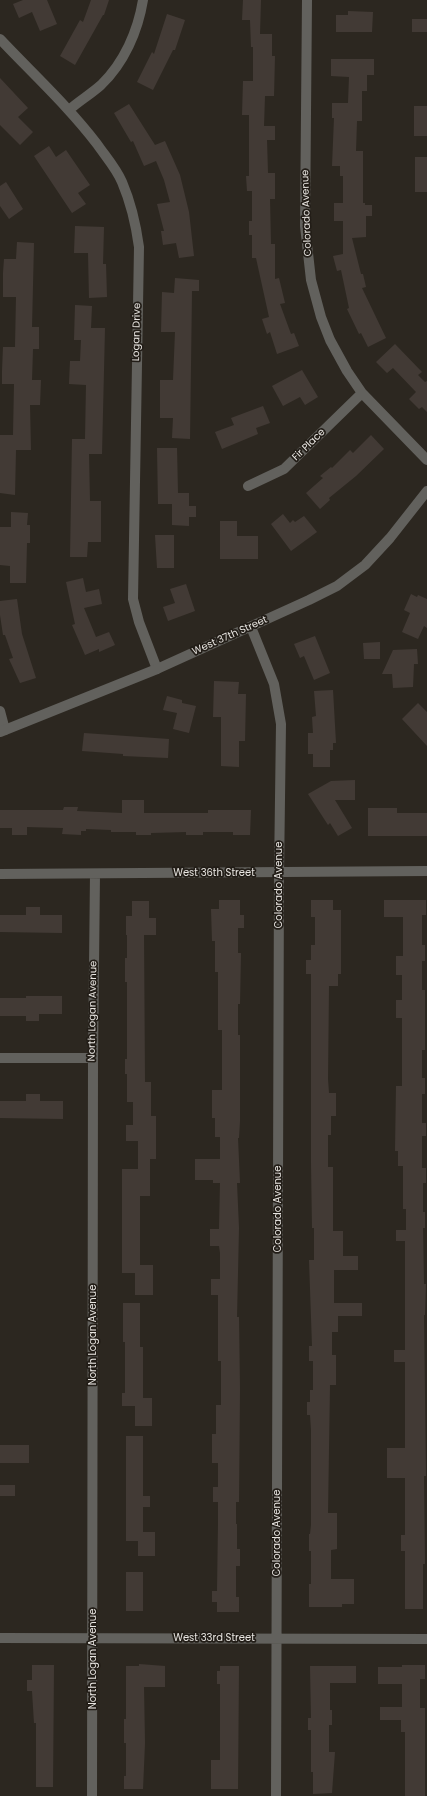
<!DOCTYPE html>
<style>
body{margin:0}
canvas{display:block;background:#2c2720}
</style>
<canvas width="427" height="1796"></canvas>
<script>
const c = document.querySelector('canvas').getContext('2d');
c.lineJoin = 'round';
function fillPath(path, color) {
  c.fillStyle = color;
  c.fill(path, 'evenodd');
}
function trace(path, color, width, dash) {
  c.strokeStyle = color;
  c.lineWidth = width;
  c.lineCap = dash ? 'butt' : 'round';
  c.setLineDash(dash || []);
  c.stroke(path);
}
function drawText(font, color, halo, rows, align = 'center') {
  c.font = font + ' Poppins,sans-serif';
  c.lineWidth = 3.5;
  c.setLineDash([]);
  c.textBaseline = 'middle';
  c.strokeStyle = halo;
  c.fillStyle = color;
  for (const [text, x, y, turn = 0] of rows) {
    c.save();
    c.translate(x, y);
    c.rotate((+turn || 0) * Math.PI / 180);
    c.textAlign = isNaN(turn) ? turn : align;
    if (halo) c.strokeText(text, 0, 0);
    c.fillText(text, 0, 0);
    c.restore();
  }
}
fillPath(new Path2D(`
 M23,0H47L57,24L40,31L32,12L19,18L13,4Z
 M91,0H109L104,15H103L75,65L60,56L80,20L83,22Z
 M243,0H261L260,34H272V56H275L274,96H265L264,126H275V140H267L268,173H275V199H270L271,244H275V279L279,278L285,303L280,304L291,334L294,333L299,346L277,354L270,332L267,334L262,319L269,317L256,258H252V235H249V221H252V191H247L246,176H249V115H242L243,81H253V47H251L250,20H242Z
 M348,11L373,12L372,32H336V15H348Z
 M167,14L185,20L175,50H173L153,90L137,82L152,52L154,54Z
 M412,19H427V32H412Z
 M331,59H374V75H367V91H362V121H357L356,151H363V203H365V205H372V216H366V237L352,238L361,274H363L366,287L362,288L386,338L368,347L361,333L359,334L347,309L349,308L341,270L337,271L333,256L343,254V221H334V203H343V176H340V166H332L334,118H332V103H348L349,77L331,76Z
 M0,78L28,108L18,117L33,132L20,145L0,125Z
 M129,104L155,145L165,141L180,175L189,212L194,256L179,258L176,243L163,245L161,231H164L157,204L170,202L164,180L156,161L144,166L133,141L131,142L114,113Z
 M414,106H427V136H414Z
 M49,146L56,157L66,150L90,185L78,193L86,204L72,213L34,156Z
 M415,157H427V192H415Z
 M6,182L23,209L9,219L0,206V186Z
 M75,226L104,227L103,264H106L107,297L89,298L88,253H74Z
 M17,242L34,243L32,327H39V349H33L32,380H41L40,405H30L31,450H16L15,495L0,493V435H13L14,384H2V371L3,347H15L16,297H3V273L4,259H16Z
 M175,278L199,280V291H192L190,439L172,438L173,418H160V380H173L175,332H161L162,292L174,293Z
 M75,305L92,306L91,328H105L102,454H89L90,501H101V542H88L87,557H70L72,439H85L86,385L69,384L70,361H80L81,340H74Z
 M395,344L422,372L418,375L425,382L427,381V412L422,407L419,409L409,399L416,392L393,368L387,373L376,362Z
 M302,370L318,397L305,405L300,397L283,406L272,386Z
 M263,406L270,423L256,428L258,434L222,449L215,432L234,425L231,418Z
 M371,435L384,449L356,476L329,498L330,500L320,509L306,493L323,478L320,476L331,467L332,468L350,450L353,453Z
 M157,448H177L178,493H189V506H196V517H189V526L172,525V504H158Z
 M11,512L28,513L27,525H30V543H27L26,583H10V566L0,565V527H11Z
 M283,514L290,523L293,520L295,522L304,516L317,532L291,551L271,524Z
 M220,521H237V536H258V559H220Z
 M155,535H174V568H157Z
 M83,578L86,592L99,589L102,604L84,608L96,637L109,632L115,645L99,652V649L85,655L72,625L75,624L66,582Z
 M186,584L195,611L168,621L163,607L175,603L170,589Z
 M411,594L417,597L418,595L427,599V628L424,626L418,639L402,632L410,613L404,610Z
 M17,599L22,634L36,678L20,683L9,659L13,658L5,635H3L0,615V601Z
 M315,636L330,673L314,680L304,656L300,658L294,644Z
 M380,642V659H364L363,643Z
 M417,649L418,664H414L413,687L393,688L392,674H382L393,650Z
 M214,681L239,682L238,694H246L245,741H239V767L221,766V717H213Z
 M333,690L336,743H333V750H330V767H313V754H308V733H313L312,717L316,716L314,691Z
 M167,696L182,700V703L196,706L189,733L173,729L177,713L163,710Z
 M418,703L427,712V746L402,719Z
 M84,733L169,739L168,758L123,756V754L82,751Z
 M355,780V800H335L352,828L338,836L330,823L328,825L308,794L331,781Z
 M122,800H144V813H208V810H251L250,835H233V832H203V835H186V832L151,833V835H136V832H111V830L86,829V831H81V835L62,834L63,828L27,827V835H12V828H0V810H63L64,807H78L77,811L122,813Z
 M368,808H397V813H427V836H368Z
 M219,900H240V915H244V928H238V953H241L240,1004H238V1035H240V1121L239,1138H238L240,1183H237L239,1228L237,1317H239L240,1389L239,1502H236V1524H237V1549H240V1566H236V1597H239V1612H217V1602H212V1591H217L218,1524V1502H213V1487H218V1463H212V1434H216V1405H221V1361H218V1295H211V1279H220V1253L219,1246H210V1229H219L220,1183H213V1180H195V1159H220V1137H215V1118H212V1090H222V1030H218V972H215V941H212L211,909H219Z
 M311,900H333V910H341V974H338V986H329L328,1079L329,1093H336V1116H331V1135H328V1167H333V1231H343V1256H358V1270H334V1303H362V1316H338V1332H332V1355H336V1385H330L328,1513H337V1549L331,1550V1579H354V1604H342V1607H309V1584H311V1551H309V1534H310L311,1525V1430L310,1415H307V1402H310V1390H313V1361H309V1346H312L309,1260H314V1228H312L311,1163V974H306V960H311V945H315V917H311Z
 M384,900H426V915H422V945H425V961H422V990H425V1050H422V1078H425V1094H422V1123H426V1136H422V1168H426V1183H423V1212H425V1228H423L424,1284H426L425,1315H424L426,1476H424L425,1564H423V1609H405V1551H401V1535H405V1478H387V1448H405V1362H394V1350H405V1241H396V1230H406V1209H403V1166H398V1151H395L396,1086H402V1018H396V1000H402V975H396V956H403V917H384Z
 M132,901H149V918H156V935H144L145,1082H151V1116H156V1159H150V1196H140V1265H153V1295H135V1273H122V1169H138V1141H126V1125H133V1102H127V1074H125V1059H127V982H125V958H127V935H126V916H132Z
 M26,907H40V915H62V933L0,932V915H26Z
 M26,996H62V1014H39V1021H26V1016H0V998H26Z
 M26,1094H40V1101H63V1119L0,1118V1101H26Z
 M123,1303H140V1347H143V1398H152V1426H135V1406H122V1393H125V1342H123Z
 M126,1436H143V1496H150V1507H143V1532H155V1556H138V1541H126Z
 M0,1445H29V1463H0Z
 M0,1485H15V1496H0Z
 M126,1572H143V1611H126Z
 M139,1664L165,1666V1687H144L145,1743L143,1789H124V1776H126V1743H124V1719H126V1666H139Z
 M32,1665H54L53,1787H36V1723H34L32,1691H27V1680H32Z
 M402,1665H425V1679H420V1708H425V1796H405V1732H401V1720H380V1707H402V1684H378V1667H402Z
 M220,1666H239L238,1789H211V1760H220V1684H217V1671H220Z
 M310,1666H356V1683H330V1710H332V1725H329V1752H335L332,1793L313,1794V1772H311V1730H308V1718H311Z`), '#423a35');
trace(new Path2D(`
 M307,0L305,226L311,280L321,317L330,340L347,371L362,393L427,460
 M0,39C33,74 68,106 97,144C106,157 116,168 122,182C131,203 136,225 139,247L133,599L139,622L157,669
 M69,110C79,101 91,94 101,85C124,63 138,31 143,0
 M248,486L284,469L362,393
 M251,627L274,684L281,724L279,873L276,1796
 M0,711L5,730
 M0,874L427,871
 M0,1058H93
 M0,1638L427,1639
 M92,1796L93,1058L95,874`), '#62615d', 10);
trace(new Path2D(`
 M0,732L157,669L309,600L337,586L365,565L390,538L427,491`), '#62615d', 10);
drawText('10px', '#e8e5e1', '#221d17', [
 ["Colorado Avenue",307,213,-92],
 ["Logan Drive",137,332,-89],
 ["Fir Place",309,445,-44],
 ["West 37th Street",230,636,-24],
 ["West 36th Street",214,873],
 ["Colorado Avenue",279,885,-90],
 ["North Logan Avenue",93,1011,-89],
 ["Colorado Avenue",278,1209,-90],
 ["North Logan Avenue",93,1335,-90],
 ["Colorado Avenue",277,1533,-90],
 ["West 33rd Street",214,1638],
 ["North Logan Avenue",93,1659,-90]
]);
</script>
